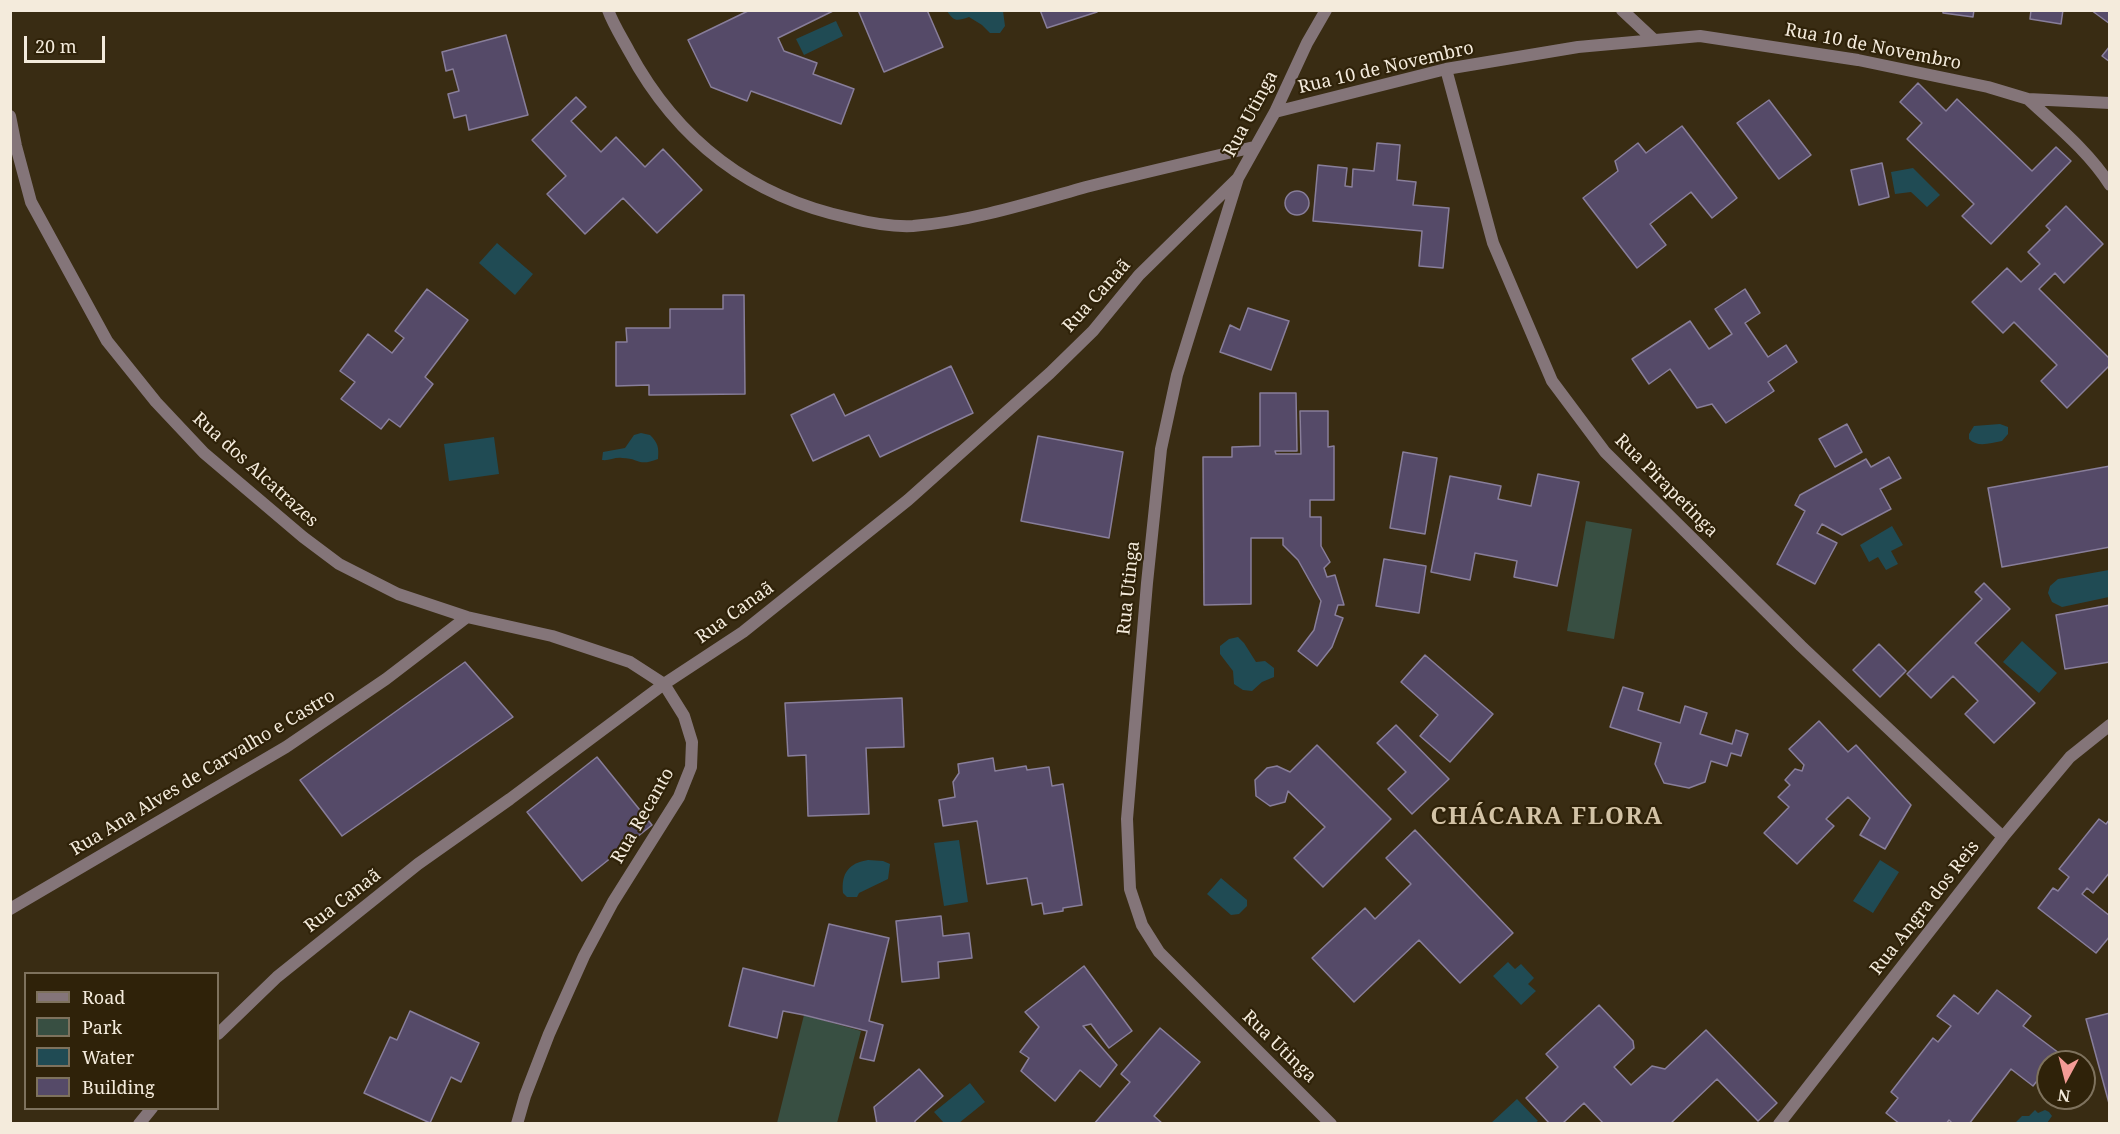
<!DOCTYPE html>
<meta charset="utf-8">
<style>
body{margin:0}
#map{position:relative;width:2120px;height:1134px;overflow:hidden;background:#392c13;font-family:"Noto Serif",serif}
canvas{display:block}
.frame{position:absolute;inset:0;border:12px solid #f4ebdc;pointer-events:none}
.legend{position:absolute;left:24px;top:972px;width:195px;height:138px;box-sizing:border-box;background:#2f2209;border:2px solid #7e725d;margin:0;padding:8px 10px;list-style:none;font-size:18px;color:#f4ebdc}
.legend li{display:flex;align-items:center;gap:12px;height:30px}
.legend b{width:30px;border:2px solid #7e725d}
.north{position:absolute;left:2036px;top:1050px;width:60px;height:60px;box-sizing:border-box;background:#2f2209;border:2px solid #7e725d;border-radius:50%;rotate:187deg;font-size:16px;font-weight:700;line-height:24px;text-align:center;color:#f4ebdc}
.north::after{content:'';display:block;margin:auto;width:21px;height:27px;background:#f59c96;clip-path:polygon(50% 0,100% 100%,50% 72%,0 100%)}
.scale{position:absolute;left:24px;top:36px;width:81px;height:27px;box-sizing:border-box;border:3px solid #f4ebdc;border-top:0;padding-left:8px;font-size:18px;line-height:21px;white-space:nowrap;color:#f4ebdc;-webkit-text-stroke:4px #2f2209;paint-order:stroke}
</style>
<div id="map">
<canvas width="2120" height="1134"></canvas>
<div class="frame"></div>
<ul class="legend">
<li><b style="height:8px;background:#847579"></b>Road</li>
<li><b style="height:16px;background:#384f42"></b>Park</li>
<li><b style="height:16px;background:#204b54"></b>Water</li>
<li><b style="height:16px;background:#554a68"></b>Building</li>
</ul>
<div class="north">N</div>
<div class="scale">20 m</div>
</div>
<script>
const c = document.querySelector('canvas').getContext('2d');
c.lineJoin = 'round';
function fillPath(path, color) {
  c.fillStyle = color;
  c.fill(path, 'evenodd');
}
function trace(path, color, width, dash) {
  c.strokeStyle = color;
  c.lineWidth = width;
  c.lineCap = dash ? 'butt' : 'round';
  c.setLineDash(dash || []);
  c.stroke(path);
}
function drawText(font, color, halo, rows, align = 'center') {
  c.font = font + ' "Noto Serif",serif';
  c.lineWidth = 4.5;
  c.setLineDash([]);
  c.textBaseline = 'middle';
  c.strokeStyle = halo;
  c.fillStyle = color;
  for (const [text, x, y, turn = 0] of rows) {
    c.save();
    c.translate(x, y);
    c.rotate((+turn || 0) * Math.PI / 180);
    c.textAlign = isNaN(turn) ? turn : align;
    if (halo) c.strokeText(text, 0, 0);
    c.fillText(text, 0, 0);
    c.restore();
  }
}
fillPath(new Path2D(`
 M1586,521L1632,529L1614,639L1567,631Z
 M804,1015L861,1031L837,1123H777Z`), '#384f42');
fillPath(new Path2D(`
 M947,11H1003L1005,26L1000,33H990L982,25L969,17C957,21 954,22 947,11Z
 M836,21L843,36L804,55L796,39Z
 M1913,168L1940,195L1927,207L1911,192L1895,194L1891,172Z
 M497,243L533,274L515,295L479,263Z
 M2000,424L2008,427V434L2002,441C1990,443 1978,448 1969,439V434L1974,426Z
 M641,433L650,435C658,443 659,447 658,459C638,467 639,458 622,458C615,457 609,461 602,460L603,452L625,448L634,435Z
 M494,437L499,474L449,481L444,444Z
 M1892,526L1903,545L1891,551L1898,564L1886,570L1878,557L1869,562L1860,545Z
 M2109,570V597L2062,607L2052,602L2048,593L2050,586L2058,579Z
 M1238,637L1244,643L1256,662L1265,661L1274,668V677L1262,682L1252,691L1243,690L1234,684L1233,671L1220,654V646L1229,639Z
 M2022,641L2057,673L2039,693L2003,662Z
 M959,840L968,902L944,906L934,843Z
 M868,860L883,861L890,864L888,879L859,893L857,897H847L843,893C841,873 849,863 868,860Z
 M1880,860L1899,872L1873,913L1853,901Z
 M1221,878L1247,900V906L1239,914L1231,915L1207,894Z
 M1508,962L1515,969L1521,964L1534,978L1528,984L1536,991L1521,1005L1493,976Z
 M970,1083L985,1102L959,1123H944L934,1112Z
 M1517,1099L1538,1121L1535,1123H1491Z
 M2035,1110L2038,1113L2045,1110L2049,1112L2052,1116L2047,1123H2015L2022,1116H2029Z`), '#204b54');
const building = new Path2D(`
 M750,10H835L778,38L784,51L817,63L813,74L854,89L841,124L751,91L747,101L711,87L688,40Z
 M858,10H927L943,47L884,72Z
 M1040,10H1097V12L1047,28Z
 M1943,10H1974L1973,17L1943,13Z
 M2031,10H2063L2061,24L2030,19Z
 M2091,10H2110V24Z
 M506,35L528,115L469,130L466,115L454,118L448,94L459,91L453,69L446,71L442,52Z
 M2110,46V62L2102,56Z
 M1918,83L1946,111L1957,99L2032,171L2056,147L2071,161L1991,244L1962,216L1974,204L1907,139L1922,123L1900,102Z
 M576,97L586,107L571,121L601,152L616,137L645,167L663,149L702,190L657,233L623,198L585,234L547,194L566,176L532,140Z
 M1769,100L1811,155L1779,179L1737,123Z
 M1682,126L1737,198L1712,218L1691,192L1650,224L1666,245L1637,268L1583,198L1618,171L1615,161L1638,143L1646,153Z
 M1377,143L1400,145L1397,180L1416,182L1413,205L1449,208L1443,268L1419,266L1422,231L1313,221L1318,165L1347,168L1345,186L1352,187L1353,169L1374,171Z
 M1882,163L1889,197L1859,205L1851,170Z
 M1285 203a12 12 0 1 1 24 0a12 12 0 1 1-24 0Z
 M2066,206L2103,244L2064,283L2055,273L2039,289L2110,359V365L2067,408L2041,381L2057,365L2014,322L2003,333L1972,302L2007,268L2021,282L2040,264L2028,252L2050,230L2046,226Z
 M427,289L468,320L425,377L433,384L400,427L389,419L381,429L341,399L355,382L340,371L368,334L392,353L404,338L395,331Z
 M1745,289L1760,313L1745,323L1768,357L1786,345L1797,362L1768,382L1774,391L1726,423L1712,404L1697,408L1670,369L1649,384L1632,359L1690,321L1709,349L1732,334L1715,309Z
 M723,295H744L745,394L649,395V385L616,386V342H627L626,328H670V309H723Z
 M1248,308L1289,321L1271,370L1220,352L1230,325L1240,330Z
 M951,366L973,413L880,457L869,435L813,461L791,415L834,394L845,416Z
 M1260,393H1296L1297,451H1275L1276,454H1301L1300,411H1328V447L1334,446V500H1310V517H1321V546L1330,562L1324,568L1327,577L1335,575L1344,605H1338L1335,615L1343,618L1332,647L1317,666L1298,651L1314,630L1321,601L1298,560L1283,545V538H1251V604L1204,605L1203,457H1232V447L1260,446Z
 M1847,424L1862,452L1835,467L1819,439Z
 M1038,436L1123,452L1109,538L1021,521Z
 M1403,452L1437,458L1425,534L1390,528Z
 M1889,457L1901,478L1880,489L1891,509L1842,535L1822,524L1817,533L1837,543L1815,584L1777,564L1805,511L1795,505L1800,495L1866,459L1871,467Z
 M2110,466V547L2002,567L1988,488Z
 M1538,474L1579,482L1557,586L1514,577L1517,561L1475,553L1470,580L1431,572L1450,476L1501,486L1498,499L1531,506Z
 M1384,559L1426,566L1419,613L1376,606Z
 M1984,583L2010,609L1975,643L2035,703L1994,743L1965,714L1978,701L1953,676L1931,698L1907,674L1982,599L1975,592Z
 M2110,605V662L2065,669L2056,615Z
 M1879,644L1906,671L1880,697L1853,670Z
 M1425,655L1493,714L1450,762L1420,736L1438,715L1401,682Z
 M465,662L513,717L342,836L300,780Z
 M1623,687L1643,693L1638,710L1680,723L1685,706L1707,713L1700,734L1732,744L1736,730L1748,734L1741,756L1731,753L1727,766L1711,761L1705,782L1689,788L1664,783L1655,764L1661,743L1610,727Z
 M902,698L904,747L866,748L869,814L808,816L806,755L788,756L785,703Z
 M1819,721L1848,752L1856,745L1911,805L1885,849L1860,835L1870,818L1848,797L1826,819L1834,826L1797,864L1764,833L1789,807L1778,797L1790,785L1785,780L1795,769L1802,771L1804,765L1789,749Z
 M1396,725L1449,779L1412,814L1388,789L1406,772L1377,743Z
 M1317,745L1391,819L1323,887L1294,858L1325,827L1288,791L1285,802L1270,806L1256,796L1255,780L1267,768L1277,766L1290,772Z
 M597,757L652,825L582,881L527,812Z
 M993,758L995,771L1026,766L1027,770L1049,767L1052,786L1063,784L1082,905L1063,908V911L1044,914L1042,903L1032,905L1027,878L987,884L977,821L943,826L939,800L955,797L953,782L959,773L958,764Z
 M2099,819L2106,824L2110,819V872L2093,893L2087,888L2082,894L2110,916V936L2096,953L2038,908L2053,888L2058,891L2069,877L2059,869Z
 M1415,830L1513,933L1460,983L1419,940L1354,1002L1312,958L1365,908L1375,919L1411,884L1386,858Z
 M941,916L943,936L969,933L972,958L938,962L939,978L902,982L896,921Z
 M829,924L889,938L869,1021L883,1025L874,1061L860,1058L867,1031L804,1015L783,1011L777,1038L729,1026L743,968L814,986Z
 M1084,966L1132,1031L1109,1048L1091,1024L1083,1026L1117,1065L1100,1087L1080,1070L1055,1101L1021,1071L1029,1058L1020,1052L1039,1027L1025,1012Z
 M1997,990L2031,1016L2023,1026L2059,1053L2052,1062H2048V1067L2033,1086L2011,1069L1969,1124H1953L1949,1120L1946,1124H1900L1886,1113L1898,1098L1891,1092L1933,1038L1938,1042L1951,1026L1937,1016L1954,995L1978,1014Z
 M1599,1005L1633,1041L1634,1048L1614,1067L1631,1085L1652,1066L1665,1069L1706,1030L1777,1103L1758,1121L1717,1079L1670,1124H1604L1584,1103L1562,1124H1550L1526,1098L1558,1067L1546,1054Z
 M410,1011L479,1043L461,1082L451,1077L430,1123L364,1093L390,1037L397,1040Z
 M2110,1013V1107L2086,1019Z
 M1160,1028L1200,1062L1154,1116L1163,1124H1094L1130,1082L1121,1074Z
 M919,1069L943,1096L915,1121V1124H877L874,1107Z`);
fillPath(building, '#554a68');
trace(building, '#887e9a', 1.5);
trace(new Path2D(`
 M608,10C613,24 622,38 629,51C677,140 751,197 850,218C870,223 892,227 913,226C973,221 1029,203 1086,187C1142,173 1198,160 1254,147
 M1326,10L1307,43L1275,112L1238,178L1177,375L1161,449L1147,583L1127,819L1130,889L1142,925L1159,952L1331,1124
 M1622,10L1653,39
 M1446,69L1493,243L1552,381L1605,452L1801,646L2003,837
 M2028,99C2057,126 2089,152 2110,185
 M1275,112L1446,69L1578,47L1700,36L1858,60L1988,87L2028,99L2110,103
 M10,116L16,146L31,202L107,341L156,402L204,453L303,537L339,564L398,594L467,617L552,636L630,662L664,684L684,716L692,742L691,767L679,797L613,902L584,956L549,1034L525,1096L517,1124
 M10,909L286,747L386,679L467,617
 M218,1034L277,977L418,864L510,799L664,684L743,632L908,500L1050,373L1093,331L1139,275L1238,178
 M139,1124L152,1108
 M1779,1124L2003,837L2070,757L2110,725`), '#847579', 12);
drawText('18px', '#f4ebdc', '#2f2209', [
 ["Rua 10 de Novembro",1873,47,11],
 ["Rua 10 de Novembro",1386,68,-13],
 ["Rua Utinga",1251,114,-62],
 ["Rua Canaã",1097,296,-48],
 ["Rua dos Alcatrazes",255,470,42],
 ["Rua Pirapetinga",1666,486,45],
 ["Rua Utinga",1129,588,-84],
 ["Rua Canaã",735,613,-36],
 ["Rua Ana Alves de Carvalho e Castro",203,773,-31],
 ["Rua Recanto",643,816,-60],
 ["Rua Canaã",343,901,-38],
 ["Rua Angra dos Reis",1925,908,-52],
 ["Rua Utinga",1279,1047,44]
]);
c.letterSpacing = '1.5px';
drawText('bold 24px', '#d3c3a6', '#2f2209', [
 ["CHÁCARA FLORA",1547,817]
]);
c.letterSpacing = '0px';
</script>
